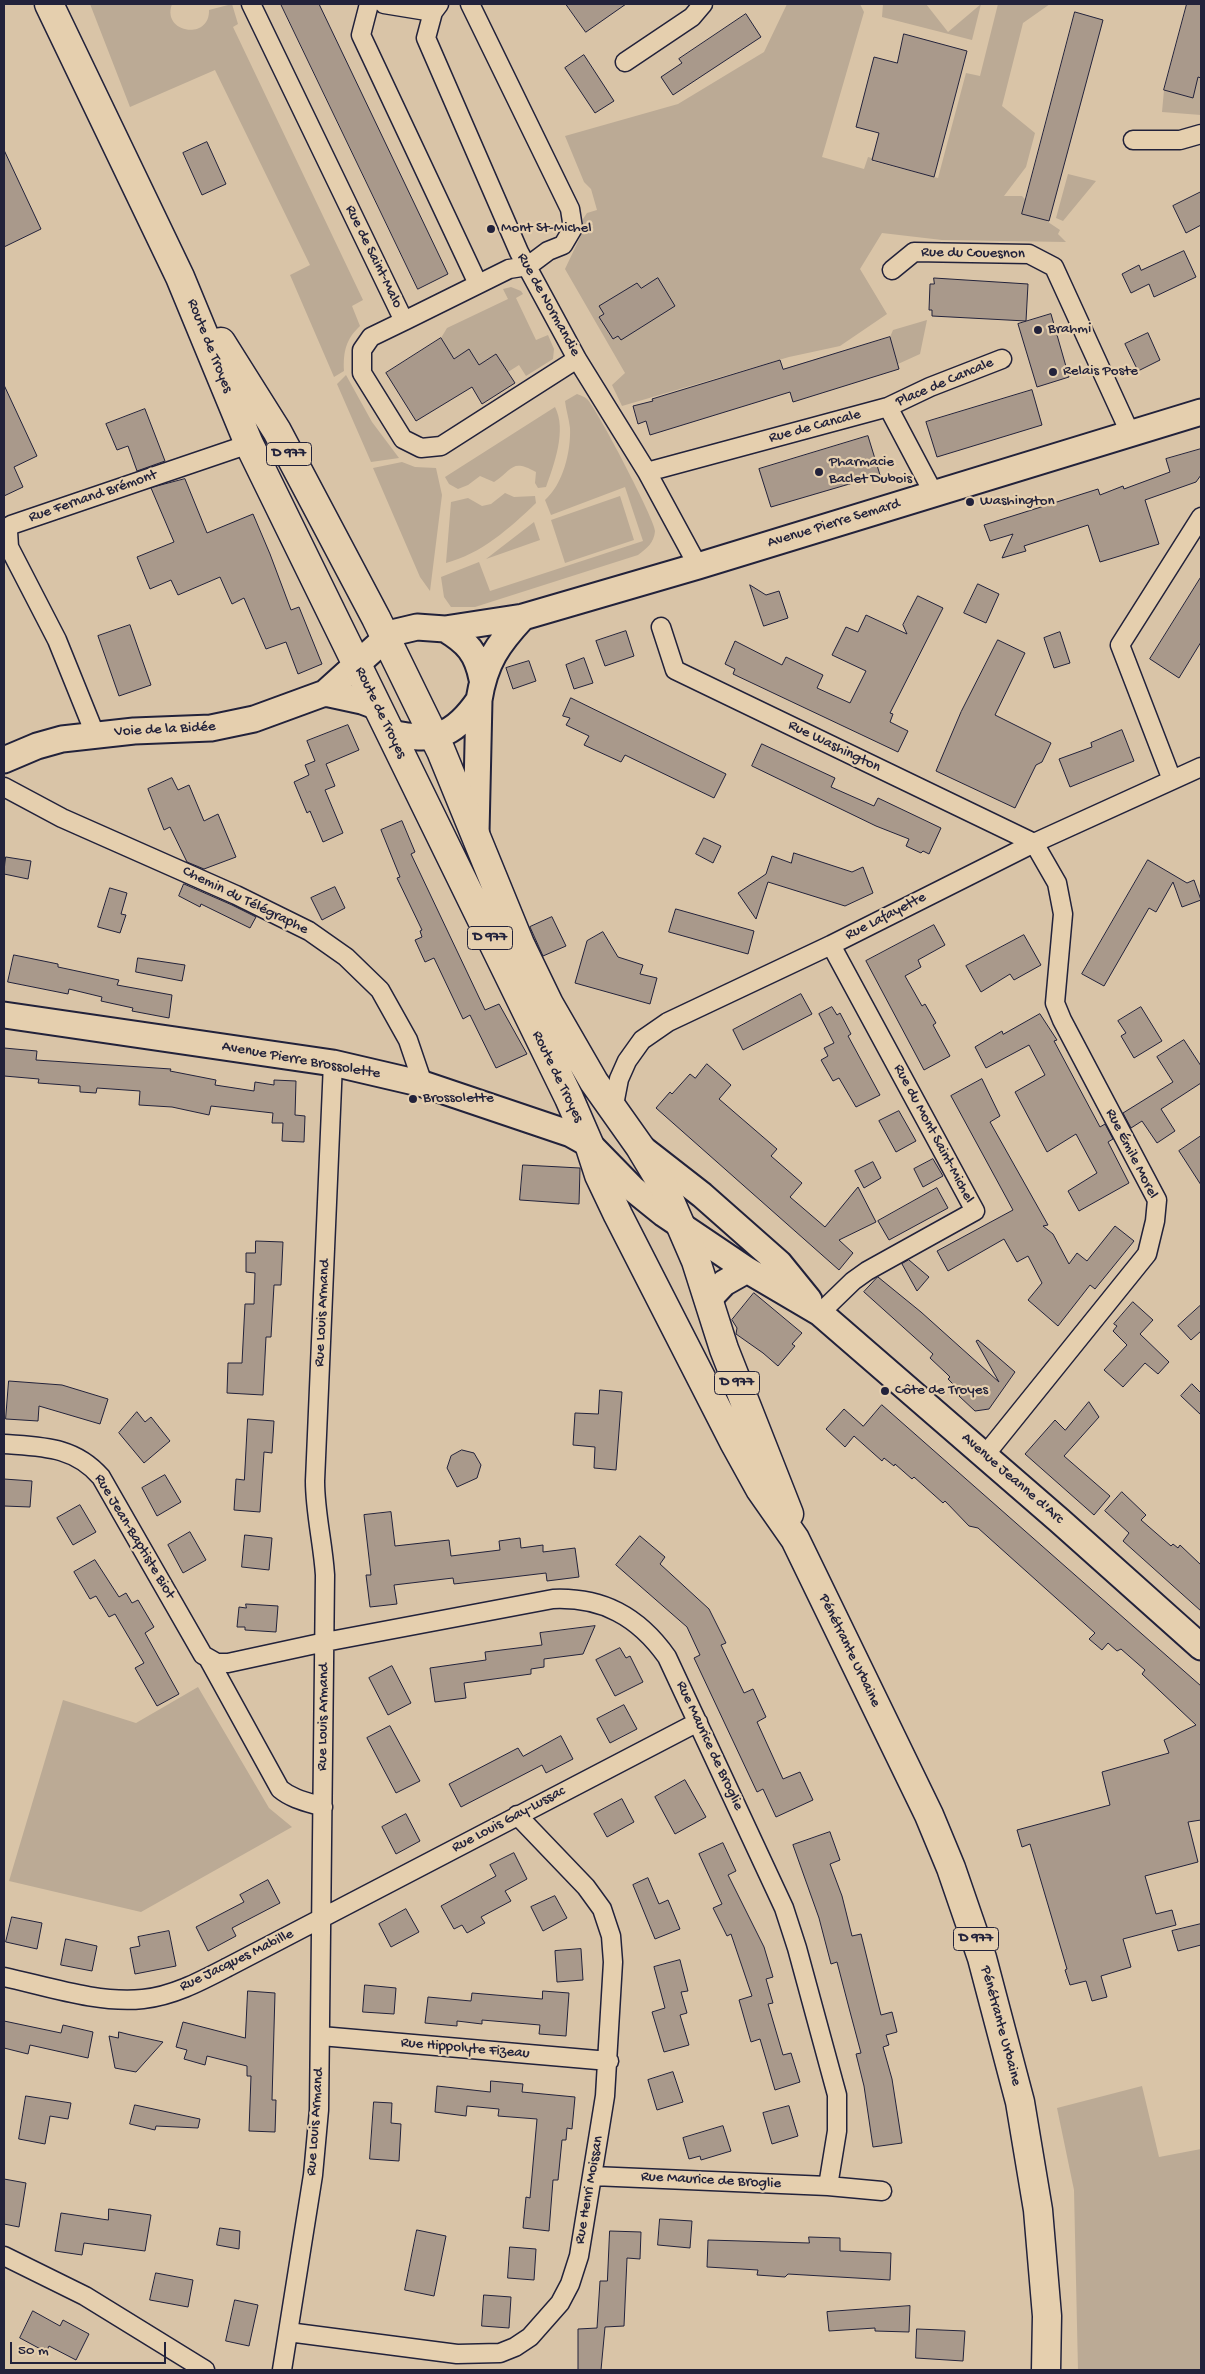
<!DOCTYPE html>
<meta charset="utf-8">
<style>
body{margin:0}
#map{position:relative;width:1205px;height:2374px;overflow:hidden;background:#d9c4a7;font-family:"Gochi Hand",sans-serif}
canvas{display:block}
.frame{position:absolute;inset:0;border:5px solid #22223b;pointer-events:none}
.scale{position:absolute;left:10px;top:2342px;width:156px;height:22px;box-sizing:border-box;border:2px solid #22223b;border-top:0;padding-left:6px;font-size:15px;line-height:18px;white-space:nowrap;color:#22223b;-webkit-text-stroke:4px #e5cfae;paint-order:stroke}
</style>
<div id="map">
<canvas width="1205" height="2374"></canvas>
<div class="frame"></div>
<div class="scale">50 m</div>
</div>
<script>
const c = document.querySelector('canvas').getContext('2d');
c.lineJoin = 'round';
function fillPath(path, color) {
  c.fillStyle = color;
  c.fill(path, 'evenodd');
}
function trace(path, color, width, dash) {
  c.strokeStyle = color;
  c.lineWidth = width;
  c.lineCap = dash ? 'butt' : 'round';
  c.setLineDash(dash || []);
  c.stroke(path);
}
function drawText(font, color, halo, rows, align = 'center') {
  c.font = font + ' "Gochi Hand",sans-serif';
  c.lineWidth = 4.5;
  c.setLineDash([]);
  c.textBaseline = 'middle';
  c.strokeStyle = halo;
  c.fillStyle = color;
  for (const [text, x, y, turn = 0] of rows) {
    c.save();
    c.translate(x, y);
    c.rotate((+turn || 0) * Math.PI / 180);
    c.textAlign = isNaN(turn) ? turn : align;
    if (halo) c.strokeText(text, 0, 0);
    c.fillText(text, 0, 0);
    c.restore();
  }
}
fillPath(new Path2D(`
 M90,4H172C161,33 210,41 209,10L232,4L238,24L233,27L363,300L352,306L360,326C346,339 343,352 344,371L334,377L290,275L310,265L215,70L130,107Z
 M787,4H860L864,12L822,157L864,169L868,157L872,158V161L938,178L966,73L980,76L998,4H1050L1023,23L1002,106L1035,133L1026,167L1004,196H1022L1045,220L1060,230L1058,234L1066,242L942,240L882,233L860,269L887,314L840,346L789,357L622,406L612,385L625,373L565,269L583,231V219L587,213L597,210L591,189L584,182L565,136L678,104L764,52Z
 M883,4H926L948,32L981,4L972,40L882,17Z
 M1198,77L1201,78V115L1162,112L1164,90L1192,98Z
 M1068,174L1096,181L1063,221L1056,218Z
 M511,287L521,291L523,294L516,298L536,340L548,335L554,349L553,359L526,376L519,365L508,372L496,354L479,365L469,349L454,359L441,338L447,328L508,299L503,289Z
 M927,320L920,354L898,364L890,337L893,330Z
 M346,375L372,422L399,458L371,462L337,384Z
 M577,394C580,395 585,397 587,399C596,407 656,522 655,531C654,543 647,548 638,555L475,607H451L444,597L441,577L479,562L490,591L643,541L625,487L551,515L545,500C563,484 571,452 570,428C569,419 566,410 565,401Z
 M555,407C567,430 554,465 546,487L538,488L535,483L536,472C511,458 513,470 494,482L480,476L468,485L458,489L449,484L445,477Z
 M402,462L415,467L436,468L442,495L430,591L420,577L373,468Z
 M505,493L514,497L535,496L536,503C510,528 481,554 446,563L451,502L468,498L482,506L491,504Z
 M620,496L634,540L565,563L551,520Z
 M534,522L540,540L486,559Z
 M198,1687L269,1808L292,1827L141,1912L9,1881L63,1700L136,1723Z
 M1142,2086L1159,2157L1201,2149V2370H1078L1074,2190L1057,2108Z`), '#bbaa95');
const building = new Path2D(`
 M281,4H319L448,274L418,289Z
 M566,4H626L586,32Z
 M1187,4H1201V78L1198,77L1193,98L1164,90Z
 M1075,12L1103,20L1049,221L1022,214Z
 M746,14L761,37L673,95L661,77L682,63L679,59Z
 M904,34L967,51L934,177L872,160L879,133L856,127L874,57L897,63Z
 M584,55L614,101L595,113L565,68Z
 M207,142L226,184L202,195L183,153Z
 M4,150L41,229L4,247Z
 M1201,192V225L1186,233L1173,206Z
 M1184,251L1196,277L1154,297L1149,284L1131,293L1122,274L1139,265L1141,270Z
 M658,278L675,306L621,340L618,336L613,339L599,317L604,314L599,306L637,283L641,288Z
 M934,278L1028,284L1026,321L932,316V310H929L930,284H934Z
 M1051,314L1069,377L1037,387L1018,324Z
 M1148,333L1160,360L1138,371L1125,344Z
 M890,337L899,369L793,402L790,392L650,435L646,421L638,424L633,406L653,401L652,399L780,360L783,369Z
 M441,338L454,359L469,349L479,365L496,354L515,383L482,404L472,387L416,421L386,373Z
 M4,385L37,456L14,467L23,487L4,496Z
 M1032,390L1042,425L937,457L926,422Z
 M145,409L165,461L137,471L128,446L117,450L106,424Z
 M868,436L880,475L771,507L759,469Z
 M1201,449V475L1196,482L1145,500L1159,544L1100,562L1088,525L1024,546L1026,551L1002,558L1013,534L990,541L984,525L1098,489L1100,495L1123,486L1124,489L1170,472L1166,459Z
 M185,479L207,533L253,514L270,554L291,610L299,607L322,664L298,674L286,642L266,649L244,598L232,604L220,577L178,595L171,580L150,589L137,557L174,542L151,488Z
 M1201,577V642L1179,678L1150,659Z
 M978,584L999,594L986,623L964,613Z
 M750,585L766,595L779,591L788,618L764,626Z
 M918,596L943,608L890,713L893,714L890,722L908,731L898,752L733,674L735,669L725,664L735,641L782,665L786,657L823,675L817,688L850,703L866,671L832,655L846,627L858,632L866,615L907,634L903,625Z
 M130,625L151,685L119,696L98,636Z
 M626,631L634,656L605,666L596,641Z
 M1060,632L1070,663L1054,668L1044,638Z
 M998,640L1025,653L995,715L1051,743L1042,762L1036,765L1015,808L936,771L961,712Z
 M584,658L593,683L574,689L566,665Z
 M529,661L536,681L513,689L506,668Z
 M571,698L726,774L714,798L625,755L621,762L584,745L589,736L566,725L570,718L563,716Z
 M348,725L359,750L326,764L335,786L325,790L343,833L323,842L310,811L307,813L294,782L309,775L305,765L315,761L307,741Z
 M1122,730L1134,761L1070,787L1059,759L1092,747L1091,743Z
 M762,744L835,778L831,787L874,806L878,798L941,828L929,854L923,851L921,853L906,846L909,839L876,826L752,766Z
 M172,778L178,790L189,785L204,821L218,814L236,857L204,869L187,862L170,827L164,830L148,789Z
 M402,821L415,852L411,854L485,1010L499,1004L527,1054L496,1068L470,1015L463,1019L434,958L425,962L415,940L422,937L420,931L422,930L397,878L400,877L381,830Z
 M704,838L721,846L713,863L696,854Z
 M794,853L852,872L863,867L873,893L845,906L768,882L756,919L738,893L766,874L772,856L791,863Z
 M6,857L31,861L28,879L4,874Z
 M1148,860L1187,883L1194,880L1201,900L1182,907L1173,882L1156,912L1149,908L1104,986L1082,974Z
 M184,884L232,905L256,917L250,928L201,904L200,907L179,896Z
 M335,887L345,908L322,920L311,898Z
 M110,888L127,893L121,914L126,915L120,933L98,927Z
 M676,909L754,931L748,954L669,932Z
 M552,917L566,946L543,956L530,927Z
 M934,925L945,945L918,960L921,967L905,976L922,1006L925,1004L936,1023L933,1025L950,1056L924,1070L866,961Z
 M603,932L618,957L643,965L640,974L657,978L650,1004L575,983L587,941Z
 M1024,935L1041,965L1014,980L1010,974L981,992L966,966Z
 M14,955L58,964V967L119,980L117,985L172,995L169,1018L132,1011L133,1008L101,1001L102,997L69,989L68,994L8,982Z
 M138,958L185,965L182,981L136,972Z
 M801,994L812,1014L743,1050L733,1030Z
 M832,1007L837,1015L840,1013L851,1034L848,1036L880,1095L856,1107L839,1078L833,1081L821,1060L828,1056L824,1048L834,1043L819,1014Z
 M1141,1007L1162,1041L1134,1058L1121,1036L1126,1033L1118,1021Z
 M1040,1014L1057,1040L1054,1041L1100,1127L1105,1124L1113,1139L1108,1142L1129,1183L1079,1211L1068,1191L1097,1173L1076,1134L1047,1152L1015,1092L1045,1075L1029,1045L986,1068L975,1047L1002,1031L1003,1034Z
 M1184,1040L1201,1066V1083L1161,1109L1175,1131L1157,1143L1142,1121L1131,1128L1123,1113L1173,1082L1157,1057Z
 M4,1048L37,1051L36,1060L171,1069L170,1071L216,1080L215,1085L254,1091L255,1082L274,1085V1080L296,1081L295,1115L305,1116L304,1142L282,1141L283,1123H272L273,1113L211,1106L209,1115L172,1107L139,1105L140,1091L97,1088L96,1093L80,1092V1086L38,1083L39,1079L4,1076Z
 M707,1064L731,1085L719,1099L777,1149L771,1156L802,1183L790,1197L825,1227L858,1187L876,1222L839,1240L853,1253L839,1270L656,1108L670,1092L672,1094L690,1074L695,1078Z
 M982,1079L1000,1116L990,1122L1048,1225L1043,1226L1053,1234L1069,1264L1077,1253L1087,1261L1115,1226L1134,1241L1095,1289L1090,1285L1058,1326L1028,1300L1042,1283L1028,1256L1017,1262L1004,1239L948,1271L937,1251L1013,1210L951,1096Z
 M899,1111L916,1141L896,1152L879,1121Z
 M1201,1136V1185L1179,1151Z
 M933,1159L943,1176L923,1187L914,1169Z
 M873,1162L881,1178L864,1188L855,1171Z
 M523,1165L580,1168L579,1204L520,1200Z
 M937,1188L948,1208L889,1240L878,1221Z
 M256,1241L283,1242L281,1285H274L271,1337H266L263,1395L227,1393L228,1363H242L245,1304H254L255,1273L246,1272V1253H255Z
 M909,1260L929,1277L917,1291L902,1264Z
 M878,1277L921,1312L999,1382L976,1341L978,1340L1015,1372L989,1409L975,1411L959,1396L962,1393L948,1379L950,1377L946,1373L930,1358L933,1354L864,1292Z
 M754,1293L802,1333L792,1344L795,1346L778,1366L763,1353L736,1334L737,1328L732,1320Z
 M1133,1302L1153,1320L1140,1334L1169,1362L1158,1374L1145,1363L1123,1387L1104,1370L1127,1345L1113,1331L1117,1326L1114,1324Z
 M1201,1305V1331L1191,1340L1178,1326Z
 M9,1381L62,1385L108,1399L100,1424L39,1406L38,1421L6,1419Z
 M1192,1384L1201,1393V1415L1181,1396Z
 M600,1390L622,1392L616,1470L594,1468L595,1447L573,1445L575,1413L598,1414Z
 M1089,1402L1099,1417L1064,1456L1110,1496L1094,1515L1025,1454L1055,1420L1065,1430Z
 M882,1405L1201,1686V1820L1188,1822L1198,1862L1145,1876L1156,1914L1172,1910L1176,1925L1123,1939L1131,1967L1101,1976L1107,1997L1092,2001L1086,1981L1070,1985L1065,1970L1067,1969L1030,1844L1022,1847L1017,1830L1110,1805L1102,1772L1169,1753L1164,1740L1196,1725L1142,1674L1145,1670L1121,1649L1117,1651L1108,1643L1102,1650L1089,1639L1095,1633L978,1528L969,1526L945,1501L943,1503L914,1477L912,1479L895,1464L894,1466L884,1458L882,1461L854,1436L845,1447L826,1429L844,1409L863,1426Z
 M137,1412L145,1422L151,1417L170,1441L144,1463L119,1433Z
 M248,1419L274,1421L272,1453L264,1452L260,1512L234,1510L236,1479L244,1480Z
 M462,1450L474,1453L481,1465L477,1478L457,1487L447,1468L451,1456Z
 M165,1475L181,1502L157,1516L142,1488Z
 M4,1479L32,1481L30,1507L4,1506Z
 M1122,1492L1146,1515L1141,1520L1171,1546L1173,1544L1178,1548L1180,1545L1201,1565V1611L1123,1541L1129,1533L1105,1511Z
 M80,1505L96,1532L73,1545L57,1518Z
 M391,1512L395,1546L449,1540L451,1556L500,1550L499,1541L520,1538L521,1548L543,1545V1552L575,1548L579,1577L547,1581L546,1573L454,1584L453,1578L394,1585L397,1604L370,1607L366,1575H371L364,1515Z
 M190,1532L206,1560L183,1573L168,1545Z
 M245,1535L272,1538L269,1570L242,1567Z
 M640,1536L665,1557L660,1564L709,1609L726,1643L721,1645L744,1693L753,1689L766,1717L757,1722L783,1779L800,1772L813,1800L776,1817L763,1789L757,1792L694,1658L700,1655L687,1627L616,1565Z
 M95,1560L119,1597L126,1593L132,1603L138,1600L154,1627L145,1633L179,1694L157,1706L135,1668L144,1663L115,1614L109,1617L96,1596L90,1599L74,1572Z
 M246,1604L278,1606L276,1632L245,1630V1627H237L239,1607L246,1608Z
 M595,1626L583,1654L544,1659V1667L531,1669V1674L464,1683L466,1698L435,1702L430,1668L486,1660L485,1652L542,1645L540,1633Z
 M620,1648L626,1658L630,1656L643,1682L615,1696L596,1660Z
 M392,1666L411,1703L388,1715L369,1678Z
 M624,1705L637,1729L610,1743L597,1719Z
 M390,1726L420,1781L396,1793L367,1738Z
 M561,1736L573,1759L546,1773L542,1765L461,1807L449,1784L518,1748L523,1756Z
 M685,1780L706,1817L675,1834L655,1797Z
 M622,1799L634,1822L607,1837L594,1814Z
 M406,1814L420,1841L396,1854L382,1827Z
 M830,1832L840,1860L830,1864L842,1896L852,1936L861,1934L881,2015L892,2012L897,2032L886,2035L889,2045L883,2047L892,2079L902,2143L873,2147L864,2086L856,2054L861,2053L849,2008L837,1962L831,1964L819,1918L793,1845Z
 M723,1843L736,1871L728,1875L764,1947L773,1977L766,1979L773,2003L768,2004L783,2055L791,2053L800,2082L775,2090L760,2039L751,2042L739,2000L752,1996L731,1934L727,1936L713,1908L722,1904L699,1854Z
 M514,1853L527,1879L505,1891L511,1901L481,1917L485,1923L467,1933L462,1925L454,1929L441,1906L496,1876L490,1865Z
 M648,1878L659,1904L668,1900L680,1929L655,1939L633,1885Z
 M268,1880L280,1903L232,1928L236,1936L208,1951L196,1927L244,1902L240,1895Z
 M555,1896L567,1918L543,1931L531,1907Z
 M406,1909L419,1932L391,1947L379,1924Z
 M12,1917L42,1923L37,1949L6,1942Z
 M1201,1924V1945L1178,1951L1172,1931Z
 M169,1931L176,1966L135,1974L130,1948L140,1946L138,1937Z
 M66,1939L97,1946L92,1971L61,1965Z
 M581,1949L583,1980L557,1982L555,1951Z
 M680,1960L688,1991L681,1992L687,2013L680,2015L689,2045L664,2052L652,2012L665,2008L654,1967Z
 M365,1985L396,1988L394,2014L363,2012Z
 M248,1991L275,1993L272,2100H276L275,2132L249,2131L251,2076H247V2066L207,2056L205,2065L184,2059L187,2050L176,2047L183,2022L245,2038Z
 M543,1991L569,1993L566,2036L539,2034L540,2025L482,2020V2024L457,2021V2026L425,2023L428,1997L471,2001L472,1993L542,1999Z
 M4,2021L61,2033L63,2025L93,2032L88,2058L30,2045L28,2054L4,2048Z
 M119,2032L131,2035L163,2042L136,2072L115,2068L109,2036L118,2038Z
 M673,2072L683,2102L657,2110L648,2080Z
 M491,2081L523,2084L522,2092L575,2097L572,2129L567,2128L566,2140H562L558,2180H553L549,2231L523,2228L526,2197L530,2198L537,2119L498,2116L499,2109L467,2106L466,2116L435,2112L437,2086L490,2092Z
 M26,2096L71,2103L68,2119L50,2116L45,2144L19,2139Z
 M374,2102L392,2103L391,2123L401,2124L399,2161L370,2159Z
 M135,2105L200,2119L198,2128L156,2126L155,2130L130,2124Z
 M789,2106L798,2136L772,2144L763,2113Z
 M723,2126L731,2151L701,2160L700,2156L689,2159L683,2138Z
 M4,2179L26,2183L19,2227L4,2224Z
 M109,2209L151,2215L145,2251L84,2243L82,2255L55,2251L61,2213L108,2220Z
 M660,2219L692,2221L690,2248L658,2245Z
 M220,2228L240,2231L239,2249L217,2245Z
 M417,2230L446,2236L434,2296L405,2290Z
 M610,2231L641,2232L640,2259L627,2258L624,2326L605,2327L601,2370H578V2329L597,2328L600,2281H607Z
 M809,2237L840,2238V2251L891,2253L890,2280L788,2274L785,2277L757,2275L758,2270L707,2267L708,2240L809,2243Z
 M510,2247L536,2249L534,2280L508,2278Z
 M156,2273L193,2280L188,2307L150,2300Z
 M484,2295L511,2297L509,2328L482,2326Z
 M235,2300L258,2305L249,2346L226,2341Z
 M910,2306L909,2332L875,2331V2328L829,2331L827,2312Z
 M33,2311L60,2326L63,2320L89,2334L76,2360L49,2346L46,2352L20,2338Z
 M917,2329L965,2331L963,2361L916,2358Z`);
fillPath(building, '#a9998b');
trace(building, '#22223b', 1);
const street = new Path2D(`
 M251,4L404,321L509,269L528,266L548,251L563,245L573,228L570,209L470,4
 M369,4L361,35L478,284
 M384,4L433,12
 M439,4L433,12L426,38L519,252L577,359L647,472L698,566
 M625,62L692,17L703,4
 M1133,140H1180L1201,134
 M892,270L914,252L1029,254L1054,267L1130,433
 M404,321L371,337L362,350V373L403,439L421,448L441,446L577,359
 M888,407L930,387L1002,359
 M647,472L888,407L934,494
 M661,627L675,670L1034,843L1057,883L1063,914L1055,1003L1062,1020L1157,1200L1155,1221L1147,1254L985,1455
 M95,734L57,640L9,547L8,531L11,525L249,444
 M1172,780L1120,645L1201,517
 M4,787L62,818L236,895L309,931L346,957L380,990L408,1040L423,1084
 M613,1110L619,1079L627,1061L642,1040L668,1022L831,945L1034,843L1201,767
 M820,1313L853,1281L867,1271L975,1211L831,945
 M4,1444C42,1447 74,1446 101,1477L203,1655L217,1663H228L325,1642L553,1599C602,1597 638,1616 667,1657L784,1908L797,1948L837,2095V2131L828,2186
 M209,1660L280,1789C292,1799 307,1802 323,1807
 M4,1977C46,1986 99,2004 143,1999C173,1996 201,1981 228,1967L698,1722
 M321,2036L609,2061
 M593,2176L828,2186L882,2191
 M4,2256L85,2296L205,2370
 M288,2332L457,2354L500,2353L515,2347L530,2337L560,2303L570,2284L579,2256L605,2096L613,1962L611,1936L602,1909L586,1887L517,1815
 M282,2370L313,2175L319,2110L325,1575C323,1543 315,1513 315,1481L333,1063`);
const secondary = new Path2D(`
 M445,629C467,642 477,653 482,679
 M325,693L362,701L378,707
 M390,733C433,742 453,738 479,700
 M4,760L37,746L62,739L134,731L211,728L254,719L325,693L386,638L396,632L417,627L445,629L523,617L698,566L1201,412
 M476,833L479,700C485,662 498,644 523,617
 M4,1015L333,1063L423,1084L571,1134L589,1144L633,1189L664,1214L747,1270L820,1313L1060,1521L1201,1647
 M643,1149L702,1195L779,1263L809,1300
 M708,1300L724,1283L747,1270`);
const primary = new Path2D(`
 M49,4L180,277L249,444L569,1098L589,1144L599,1175L618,1215L734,1442L760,1489L795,1539L929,1815L951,1868L982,1958L1020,2102L1038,2210L1047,2316L1046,2370
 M221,342L277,431L376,618L441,751L520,944L549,1004L594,1082L640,1147L664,1187L696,1261L724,1349L789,1514`);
trace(street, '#22223b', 21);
trace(secondary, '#22223b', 29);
trace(primary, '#22223b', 31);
trace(street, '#e5cfae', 18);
trace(secondary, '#e5cfae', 25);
trace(primary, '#e5cfae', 28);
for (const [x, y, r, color] of [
 [491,229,5,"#22223b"],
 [1038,330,5,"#22223b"],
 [1053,372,5,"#22223b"],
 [819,472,5,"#22223b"],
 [970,502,5,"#22223b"],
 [413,1099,5,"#22223b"],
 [885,1391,5,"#22223b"]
]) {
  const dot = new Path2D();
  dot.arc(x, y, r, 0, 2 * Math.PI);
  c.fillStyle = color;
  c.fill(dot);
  trace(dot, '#e5cfae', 2);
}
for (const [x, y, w] of [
 [289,454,45],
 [490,938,45],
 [737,1383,45],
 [976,1939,45]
]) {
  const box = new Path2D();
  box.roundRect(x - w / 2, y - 11.5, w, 23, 4);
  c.fillStyle = '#e5cfae';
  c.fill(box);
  trace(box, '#22223b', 1);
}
drawText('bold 14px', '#22223b', null, [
 ["D 977",289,454],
 ["D 977",490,938],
 ["D 977",737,1383],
 ["D 977",976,1939]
]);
drawText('15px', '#22223b', '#e5cfae', [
 ["Mont St-Michel",501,229],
 ["Brahmi",1048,330],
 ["Relais Poste",1063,372],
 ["Pharmacie",829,463],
 ["Baclet Dubois",829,480],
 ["Washington",980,502],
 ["Brossolette",423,1099],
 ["Côte de Troyes",895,1391]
], 'left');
drawText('15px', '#22223b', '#e5cfae', [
 ["Rue du Couesnon",973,254,1],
 ["Rue de Saint-Malo",373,257,64],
 ["Rue de Normandie",548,305,61],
 ["Route de Troyes",209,346,68],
 ["Place de Cancale",945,383,-23],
 ["Rue de Cancale",815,427,-15],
 ["Rue Fernand Brémont",93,497,-19],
 ["Avenue Pierre Semard",834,524,-17],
 ["Route de Troyes",380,713,64],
 ["Voie de la Bidée",165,730,-3],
 ["Rue Washington",834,747,26],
 ["Chemin du Télégraphe",245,901,26],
 ["Rue Lafayette",886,917,-27],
 ["Avenue Pierre Brossolette",301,1061,10],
 ["Route de Troyes",557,1077,64],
 ["Rue du Mont Saint-Michel",933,1134,62],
 ["Rue Émile Morel",1131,1154,63],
 ["Rue Louis Armand",323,1313,-87],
 ["Avenue Jeanne d'Arc",1012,1479,41],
 ["Rue Jean-Baptiste Biot",134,1537,59],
 ["Pénétrante Urbaine",849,1651,64],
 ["Rue Louis Armand",324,1717,-89],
 ["Rue Maurice de Broglie",709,1746,65],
 ["Rue Louis Gay-Lussac",509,1820,-28],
 ["Rue Jacques Mabille",237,1961,-26],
 ["Pénétrante Urbaine",1000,2026,75],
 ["Rue Hippolyte Fizeau",465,2049,5],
 ["Rue Louis Armand",316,2122,-86],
 ["Rue Maurice de Broglie",711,2181,3],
 ["Rue Henri Moissan",590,2190,-80]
]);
</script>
